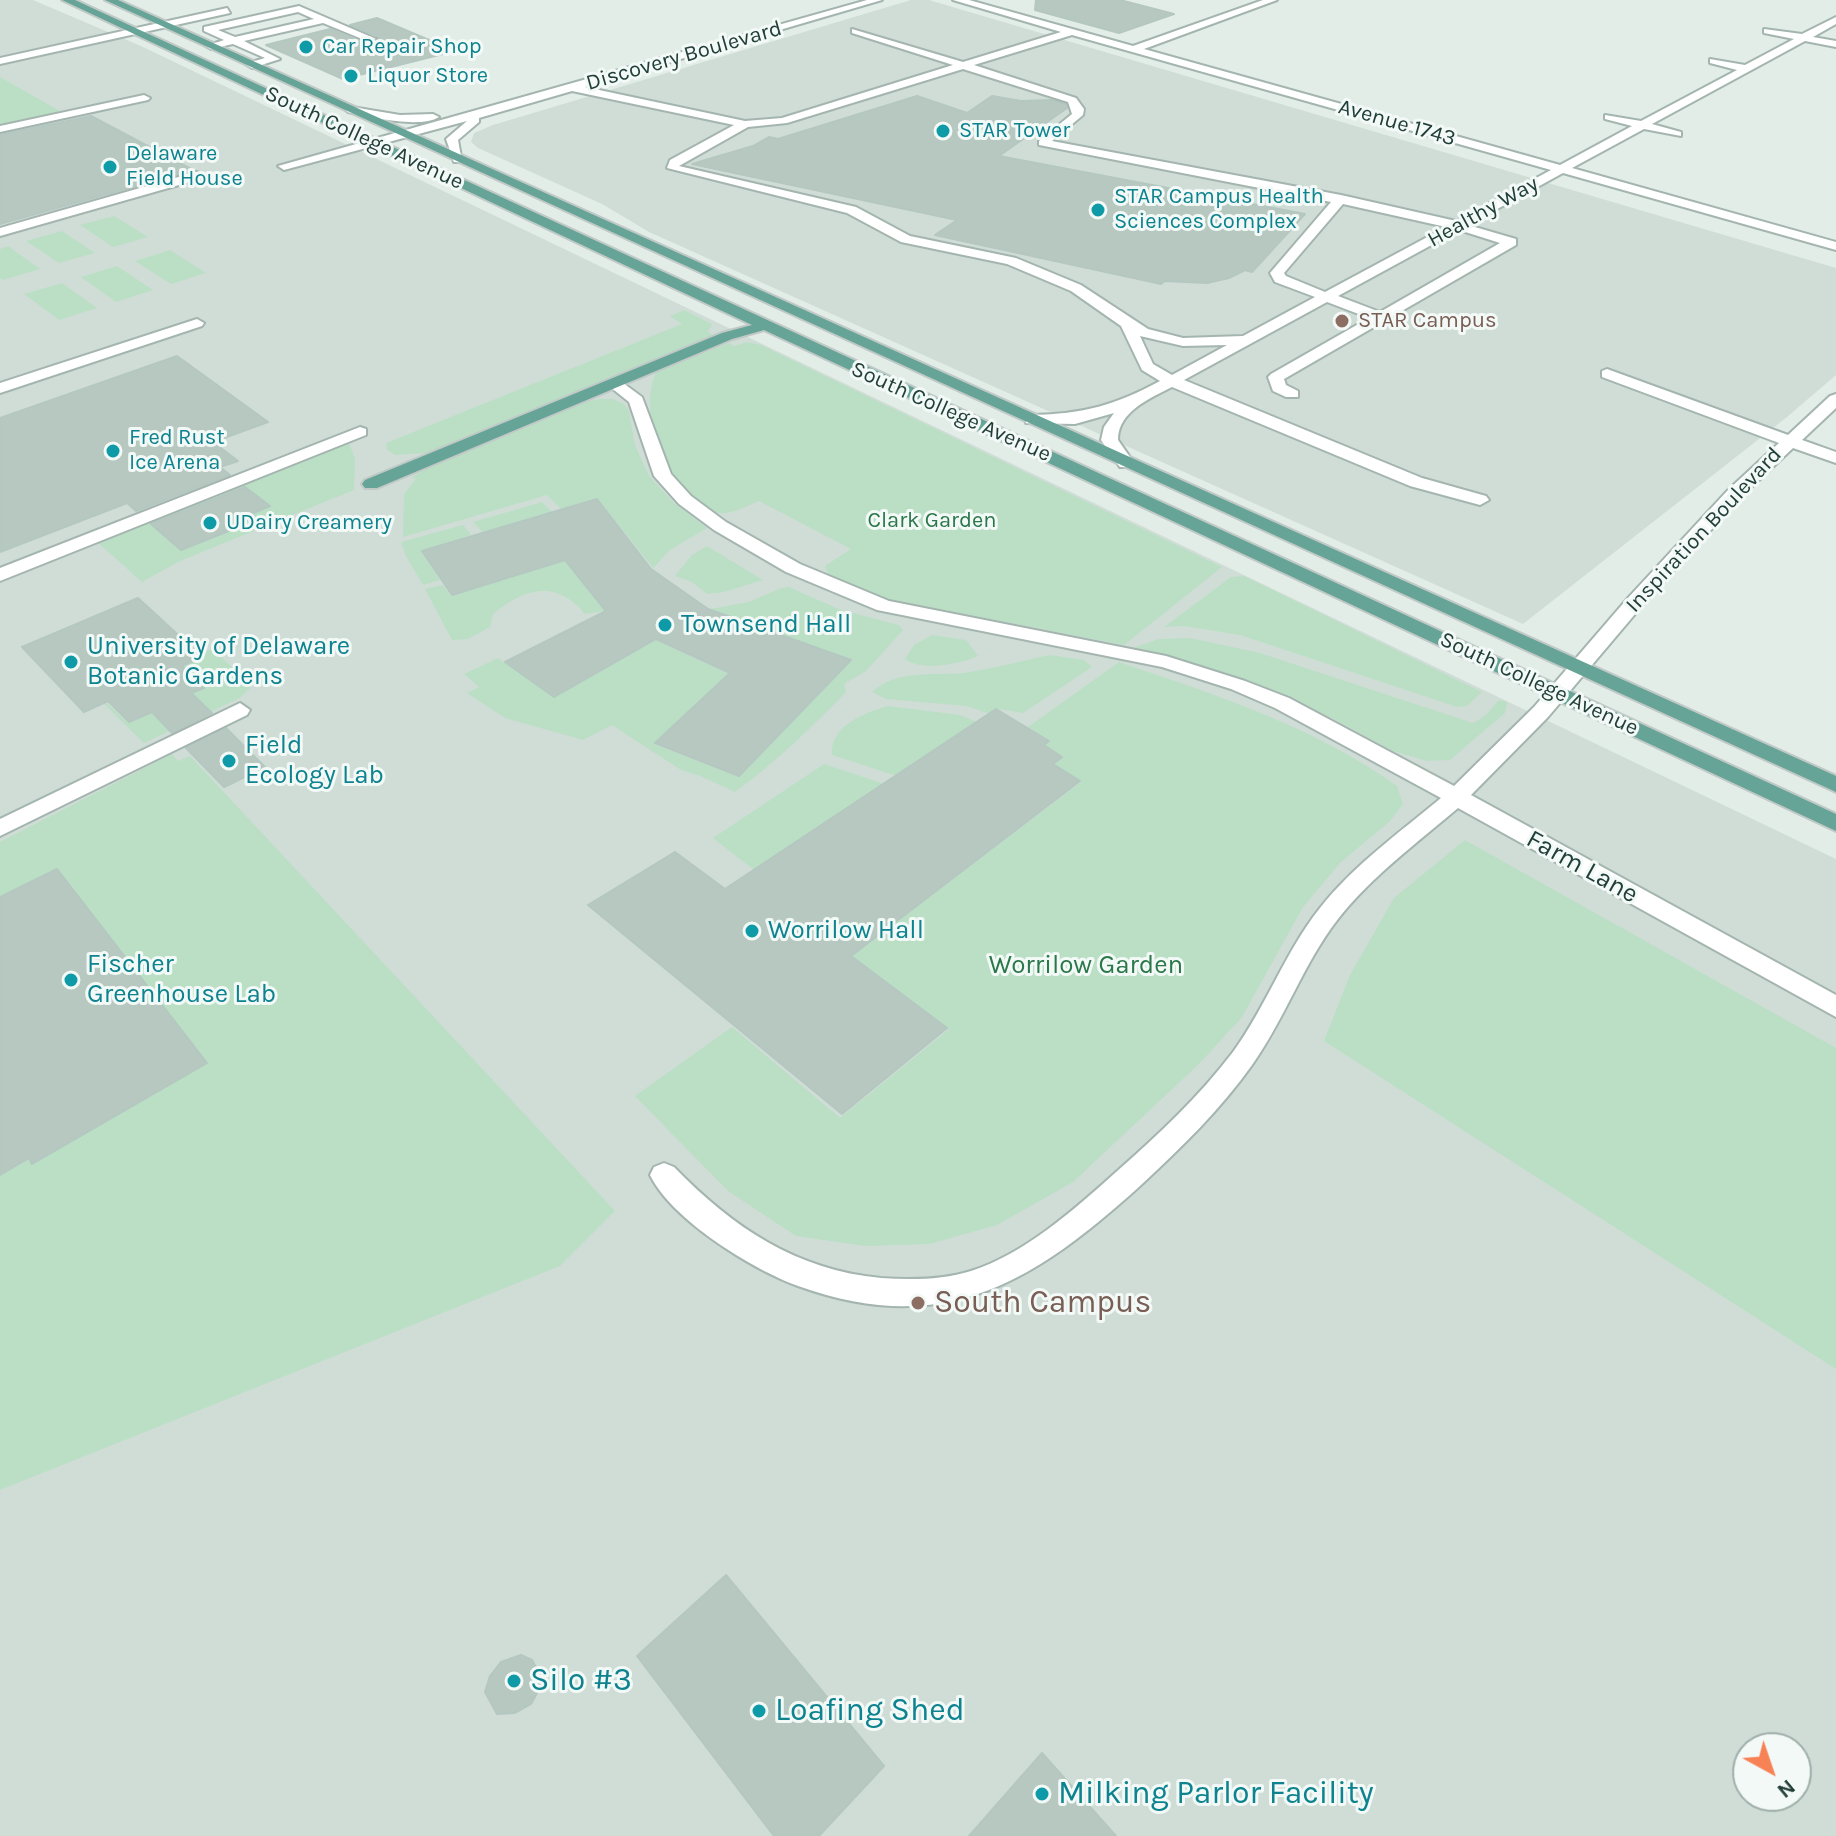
<!DOCTYPE html>
<style>
body{margin:0}
#map{position:relative;width:1836px;height:1836px;overflow:hidden;background:#e2ede8;font-family:Karla,sans-serif}
canvas{display:block}
.north{position:absolute;left:1732px;top:1732px;width:80px;height:80px;box-sizing:border-box;background:#f3f9f6;border:2px solid #9fafaa;border-radius:50%;rotate:140deg;font-size:22px;font-weight:700;line-height:32px;text-align:center;color:#213f38}
.north::after{content:'';display:block;margin:auto;width:28px;height:36px;background:#f78256;clip-path:polygon(50% 0,100% 100%,50% 72%,0 100%)}
</style>
<div id="map">
<canvas width="1836" height="1836"></canvas>
<div class="north">N</div>
</div>
<script>
const c = document.querySelector('canvas').getContext('2d');
c.lineJoin = 'round';
function fillPath(path, color) {
  c.fillStyle = color;
  c.fill(path, 'evenodd');
}
function trace(path, color, width, dash) {
  c.strokeStyle = color;
  c.lineWidth = width;
  c.lineCap = dash ? 'butt' : 'round';
  c.setLineDash(dash || []);
  c.stroke(path);
}
function drawText(font, color, halo, rows, align = 'center') {
  c.font = font + ' Karla,sans-serif';
  c.lineWidth = 6;
  c.setLineDash([]);
  c.textBaseline = 'middle';
  c.strokeStyle = halo;
  c.fillStyle = color;
  for (const [text, x, y, turn = 0] of rows) {
    c.save();
    c.translate(x, y);
    c.rotate((+turn || 0) * Math.PI / 180);
    c.textAlign = isNaN(turn) ? turn : align;
    if (halo) c.strokeText(text, 0, 0);
    c.fillText(text, 0, 0);
    c.restore();
  }
}
fillPath(new Path2D(`
 M0,0H33L141,46L1836,859V1836H0ZM1748,1748H1796V1796H1748Z
 M911,0H929L1836,268V375L1787,417L1523,624L649,232L602,204L478,148L471,142L474,133L493,125Z`), '#d0ddd7');
fillPath(new Path2D(`
 M0,77L60,111L0,126Z
 M114,216L148,237L113,247L80,225Z
 M62,231L95,253L59,263L26,241Z
 M8,246L40,269L3,280L0,278V249Z
 M170,250L206,273L171,284L135,261Z
 M117,266L153,290L116,302L81,277Z
 M62,283L97,308L59,320L24,294Z
 M684,310L712,324L708,332L714,336L427,453L395,455L387,450L386,443L682,324L670,316Z
 M747,342L761,345L1222,567L1124,645L892,600L843,584L828,574L825,566L851,549L759,501C746,506 727,518 712,511C669,491 636,415 656,372L729,343L734,346Z
 M599,399H613L624,404L629,411L635,445L649,476L674,503L707,528L670,550L653,568L597,498L561,509L547,495L403,537L404,494L416,479L412,477L437,463L578,403Z
 M349,443L355,459L354,490L180,561L142,582L95,540Z
 M542,502L552,512L483,532L473,522Z
 M463,525L471,535L421,551L440,580L423,585L406,556L401,542Z
 M707,546L763,580L724,592L707,594L692,582L675,576L692,555Z
 M565,561L605,611L585,614C556,579 525,588 493,614L490,627L468,639L452,640L425,589L443,585L451,596Z
 M1244,576L1482,692L1467,706L1457,707L1240,635L1184,626L1164,627L1231,577Z
 M789,587L841,610L899,625L903,630L866,671L844,684L846,692C811,728 775,763 735,792L700,776L681,770L612,725L583,740L505,718L467,693L479,687L464,674L498,658L554,697L656,640L729,674L654,744L739,777L852,660L710,609L749,602L781,588Z
 M932,635L966,640L978,656C960,664 922,672 905,659L914,645Z
 M1190,638L1260,653L1473,723L1486,715L1499,700L1507,702L1505,713L1450,760L1427,761L1393,751L1332,718L1257,684L1133,648L1159,639Z
 M212,649L249,682L250,688L240,698L144,743L104,704L107,703L128,723L204,688L183,666L202,658L200,654Z
 M1050,655L1084,660L1092,667L1023,713L999,709L990,714L967,706L886,699L872,692C897,669 931,676 963,673C992,669 1021,661 1050,655Z
 M1119,662C1216,695 1313,726 1397,786L1403,804L1390,821L1340,863L1303,907L1242,1017L1200,1063L1073,1182L997,1225L929,1244L865,1246L796,1236L728,1191L635,1096L732,1027L840,1118L948,1030L852,956L1081,782L1054,764L1062,756L1045,745L1049,740L1028,727Z
 M888,706L960,715L977,722L897,776L832,755C829,726 866,712 888,706Z
 M172,754L178,761L190,756L615,1211L560,1266L0,1490V842Z
 M824,764L885,784L754,870L713,838Z
 M1465,840L1836,1048V1369L1324,1041L1350,975L1394,898Z`), '#badfc5');
const building = new Path2D(`
 M1036,0H1120L1174,14L1119,33L1035,10Z
 M377,18L455,51L343,79L266,45L330,29L366,44L377,42V36L350,25Z
 M917,96L967,113L992,96L1021,101L1053,100L1066,104L1067,108L999,156L1305,214L1252,272L1245,270L1229,278L1207,283L1165,281L1161,284L935,235L957,220L692,164L753,146L769,137L778,139Z
 M91,116L193,170L0,224V135Z
 M177,356L268,422L213,442L238,461L220,467L230,475L136,511L127,503L0,552V418Z
 M245,487L270,506L251,514L256,517L229,528L231,530L181,550L151,524Z
 M597,499L651,569L708,609L851,660L739,776L655,743L730,673L656,639L554,697L505,662L606,611L565,560L452,595L422,551Z
 M138,598L202,657L182,666L204,688L191,693L212,713L172,733L152,712L129,722L108,701L84,712L22,647Z
 M996,709L1049,741L1044,745L1062,757L1053,764L1080,781L851,956L947,1028L842,1114L588,905L675,852L725,889Z
 M226,728L265,767L224,787L186,748Z
 M57,869L207,1063L32,1164L29,1158L0,1175V897Z
 M726,1575L884,1766L819,1836H774L637,1656Z
 M521,1655L532,1660L539,1672L541,1686L531,1704L515,1713L497,1714L485,1692L490,1676L501,1662Z
 M1042,1753L1116,1836H969Z`);
fillPath(building, '#b7c8c1');
trace(building, '#b4c7c0', 2);
const minor = new Path2D(`
 M867,0H882L585,87L745,121L782,118L953,65L852,33V29L963,62L1061,32L953,0H969L1133,46L1263,0H1277L1144,49L1560,165L1632,126L1605,119V115L1641,121L1737,70L1710,63V59L1745,65L1794,39L1764,33V29L1802,34L1836,17V24L1813,37L1836,41V47L1805,41L1652,124L1681,132V136L1644,129L1572,168L1836,242V250L1563,173L1468,225L1516,239V245L1284,379L1286,385L1298,391V397H1286L1273,391L1268,377L1271,374L1369,318L1327,302L1184,380L1422,478L1486,496L1489,500L1480,505L1410,486L1172,387C1151,398 1118,411 1118,440L1134,463L1132,467H1120L1101,440L1104,427L1114,413L1075,424L1026,423V417L1032,415C1083,414 1116,405 1160,381L1142,370L1121,326L1071,291L1007,264L901,242L847,213L667,168L670,160L734,125L572,91L479,118V122L458,140L462,162H454L446,139L467,121L284,170L278,166ZM1072,35L1551,170L1456,221L1341,195L1052,141L1083,115L1084,109L1076,98L974,65ZM963,69L1068,102L1072,114L1039,141V145L1331,202L1270,273L1275,282L1315,297L1243,336L1183,338L1148,329L1081,285L1016,258L910,236L856,207L679,166L748,127L787,123ZM1343,204L1446,227L1325,292L1286,276L1284,273ZM1459,230L1500,243L1380,312L1338,296ZM1140,336L1183,346L1227,345L1172,375L1153,364Z
 M299,6L376,39L367,41L323,23L244,41L280,59L252,68L247,65L248,63L265,58L233,44L211,49L206,46L224,40L204,31V27ZM298,12L314,19L235,37L218,30Z
 M227,8L230,13L0,64V58Z
 M144,95L150,98L148,100L0,132V126Z
 M352,107L400,115L433,114L439,117C420,129 370,117 348,112L346,110Z
 M196,172L200,173V179L0,236V228Z
 M197,319L204,323L202,326L0,393V383Z
 M1607,369L1788,435L1830,396L1836,394V408L1802,440L1836,452V463L1793,448L1740,498L1641,607L1548,717L1471,795L1836,995V1017L1458,808C1417,843 1372,876 1338,919C1303,964 1285,1019 1252,1065C1221,1109 1181,1148 1141,1185C1034,1282 945,1339 798,1286C752,1269 672,1220 650,1175L654,1167L664,1163L674,1167C732,1227 796,1270 881,1278C911,1280 943,1280 971,1271C1024,1254 1074,1210 1115,1173C1157,1136 1199,1097 1233,1052C1266,1007 1285,952 1320,908C1354,865 1399,833 1441,798L1275,708L1231,689L1162,667L877,610L786,572L714,530L679,504L654,476L629,402L609,386V380H619L642,397L671,474L691,496L726,522L800,564L889,601L1166,656L1245,681L1289,698L1454,786L1534,707L1627,599L1728,490L1779,443L1602,377V371Z
 M360,427L366,429V435L0,581V568Z
 M240,703L250,710L247,715L0,836V819Z`);
const major = new Path2D(`
 M62,0H75L1836,814V831L764,330L732,339L377,488H365L362,484L365,480L722,333L752,325Z
 M105,0H118L1836,776V792Z`);
trace(minor, '#a4b5b0', 4);
trace(major, '#c1c9c7', 4);
fillPath(minor, '#fff');
fillPath(major, '#65a496');
for (const [x, y, r, color] of [
 [306,47,8,"#0f9aa8"],
 [351,76,8,"#0f9aa8"],
 [943,131,8,"#0f9aa8"],
 [110,167,8,"#0f9aa8"],
 [1098,210,8,"#0f9aa8"],
 [1342,321,8,"#8d6e63"],
 [113,451,8,"#0f9aa8"],
 [210,523,8,"#0f9aa8"],
 [665,625,8,"#0f9aa8"],
 [71,662,8,"#0f9aa8"],
 [229,761,8,"#0f9aa8"],
 [752,931,8,"#0f9aa8"],
 [71,980,8,"#0f9aa8"],
 [918,1303,8,"#8d6e63"],
 [514,1681,8,"#0f9aa8"],
 [759,1711,8,"#0f9aa8"],
 [1042,1794,8,"#0f9aa8"]
]) {
  const dot = new Path2D();
  dot.arc(x, y, r, 0, 2 * Math.PI);
  c.fillStyle = color;
  c.fill(dot);
  trace(dot, '#f3f9f6', 3);
}
drawText('22px', '#0d838f', '#f3f9f6', [
 ["Car Repair Shop",322,47],
 ["Liquor Store",367,76],
 ["STAR Tower",959,131],
 ["Delaware",126,154],
 ["Field House",126,179],
 ["STAR Campus Health",1114,197],
 ["Sciences Complex",1114,222],
 ["Fred Rust",129,438],
 ["Ice Arena",129,463],
 ["UDairy Creamery",226,523]
], 'left');
drawText('22px', '#213f38', '#f3f9f6', [
 ["Discovery Boulevard",684,56,-16],
 ["Avenue 1743",1397,123,16],
 ["South College Avenue",364,138,25],
 ["Healthy Way",1483,212,-29],
 ["South College Avenue",951,412,24],
 ["Inspiration Boulevard",1704,530,-47],
 ["South College Avenue",1539,684,25]
]);
drawText('22px', '#785e54', '#f3f9f6', [
 ["STAR Campus",1358,321]
], 'left');
drawText('22px', '#2a774a', '#f3f9f6', [
 ["Clark Garden",932,521]
]);
drawText('26px', '#0d838f', '#f3f9f6', [
 ["Townsend Hall",681,625],
 ["University of Delaware",87,647],
 ["Botanic Gardens",87,677],
 ["Field",245,746],
 ["Ecology Lab",245,776],
 ["Worrilow Hall",768,931],
 ["Fischer",87,965],
 ["Greenhouse Lab",87,995]
], 'left');
drawText('26px', '#213f38', '#f3f9f6', [
 ["Farm Lane",1582,867,29]
]);
drawText('26px', '#2a774a', '#f3f9f6', [
 ["Worrilow Garden",1086,966]
]);
drawText('32px', '#785e54', '#f3f9f6', [
 ["South Campus",934,1303]
], 'left');
drawText('32px', '#0d838f', '#f3f9f6', [
 ["Silo #3",530,1681],
 ["Loafing Shed",775,1711],
 ["Milking Parlor Facility",1058,1794]
], 'left');
</script>
